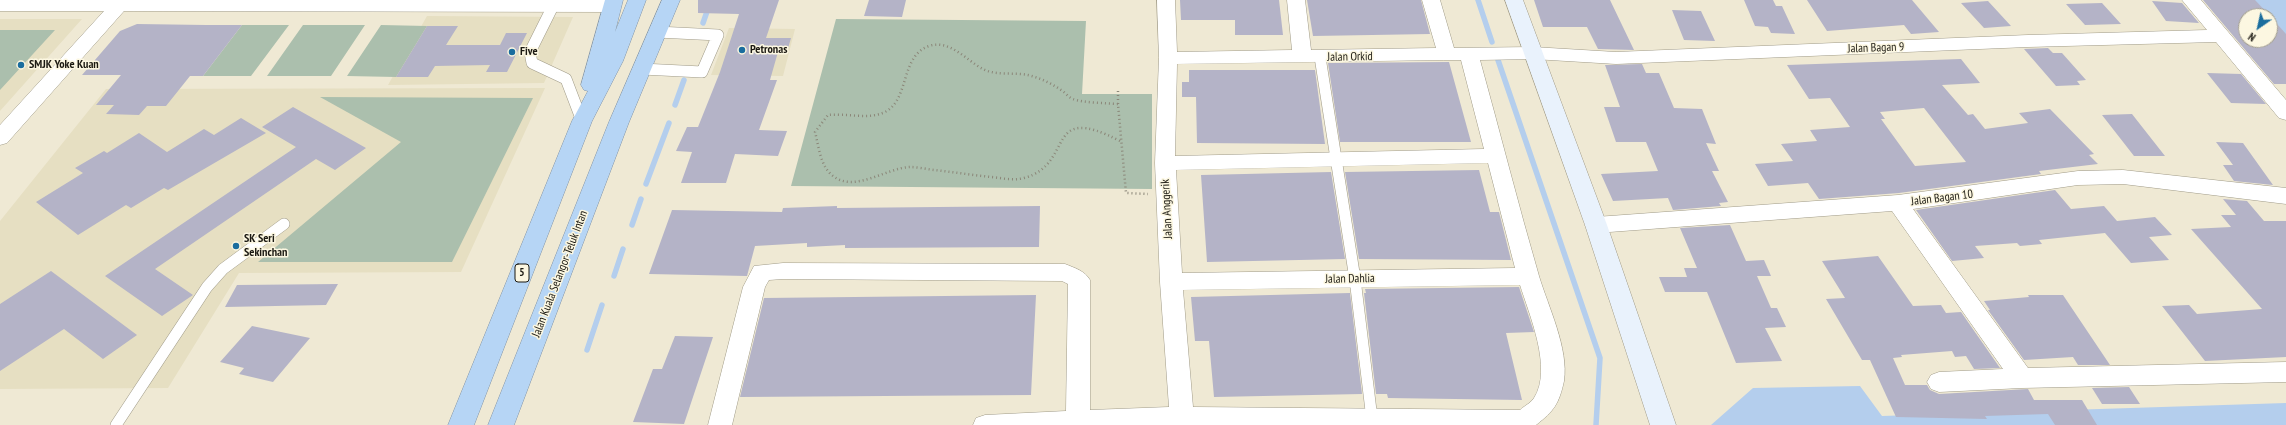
<!DOCTYPE html>
<style>
body{margin:0}
#map{position:relative;width:2286px;height:425px;overflow:hidden;background:#efe9d4;font-family:"PT Sans Narrow",sans-serif}
canvas{display:block}
.north{position:absolute;left:2238px;top:8px;width:40px;height:40px;box-sizing:border-box;background:#fcf7e1;border:1px solid #a29e8e;border-radius:50%;rotate:214deg;font-size:11px;font-weight:700;line-height:16px;text-align:center;color:#1b1912}
.north::after{content:'';display:block;margin:auto;width:14px;height:18px;background:#1a6d9e;clip-path:polygon(50% 0,100% 100%,50% 72%,0 100%)}
</style>
<div id="map">
<canvas width="2286" height="425"></canvas>
<div class="north">N</div>
</div>
<script>
const c = document.querySelector('canvas').getContext('2d');
c.lineJoin = 'round';
function fillPath(path, color) {
  c.fillStyle = color;
  c.fill(path, 'evenodd');
}
function trace(path, color, width, dash) {
  c.strokeStyle = color;
  c.lineWidth = width;
  c.lineCap = dash ? 'butt' : 'round';
  c.setLineDash(dash || []);
  c.stroke(path);
}
function drawText(font, color, halo, rows, align = 'center') {
  c.font = font + ' "PT Sans Narrow",sans-serif';
  c.lineWidth = 3;
  c.setLineDash([]);
  c.textBaseline = 'middle';
  c.strokeStyle = halo;
  c.fillStyle = color;
  for (const [text, x, y, turn = 0] of rows) {
    c.save();
    c.translate(x, y);
    c.rotate((+turn || 0) * Math.PI / 180);
    c.textAlign = isNaN(turn) ? turn : align;
    if (halo) c.strokeText(text, 0, 0);
    c.fillText(text, 0, 0);
    c.restore();
  }
}
fillPath(new Path2D(`
 M427,16L573,17L544,83L388,85Z
 M0,19H82L0,111Z
 M729,28L795,29L783,76L711,75Z
 M545,88L461,272L239,273L168,388L0,389V221L106,89Z`), '#e6dfc2');
fillPath(new Path2D(`
 M836,19L1086,21L1082,94H1152V189L791,186Z
 M242,25H289L251,76H203Z
 M303,25H365L331,76H267Z
 M381,25L427,26L396,77L347,76Z
 M0,30H55L0,90Z
 M320,97L533,98L452,262H258L401,142Z`), '#abbfad');
fillPath(new Path2D(`
 M2242,0H2286V48L2270,16Z
 M1860,386L1882,416L2286,403V425H1711L1753,388Z`), '#b4ceed');
trace(new Path2D(`
 M1478,0L1492,42
 M703,23L711,0
 M1498,60L1600,358L1596,425
 M675,105L684,80
 M646,184L669,123
 M632,225L641,199
 M614,276L623,249
 M587,350L602,305`), '#b4ceed', 5.5);
fillPath(new Path2D(`
 M698,0H779L766,38H791L787,52H778L770,80H777L759,130L787,131L778,156L735,154L726,183H681L692,152L676,151L687,127H698L720,72L739,14L698,13Z
 M869,0H906L902,17L864,16Z
 M1180,0H1279L1283,35H1235V20H1181Z
 M1307,0H1421L1430,34L1313,36Z
 M1534,0H1610L1634,50L1598,49L1587,27H1543Z
 M1744,0H1773L1776,6H1782L1795,34L1771,33L1768,27L1755,26Z
 M1807,0H1912L1939,32L1911,34L1904,25L1827,31Z
 M2203,0H2255L2270,16H2246V40H2270V16L2286,34V84H2274Z
 M1988,1L2011,26L1984,28L1961,3Z
 M2152,1L2182,3L2199,23L2166,21Z
 M2102,3L2121,24L2085,25L2066,4Z
 M1672,10L1701,11L1715,41L1684,40Z
 M137,24L206,25H242L203,76H190L166,106H147L139,115L106,114L114,105H96L121,75H82L120,31Z
 M427,26H458L446,45H500L506,33H527L507,72H486L490,65L435,66L428,77H396Z
 M2048,48L2053,53H2062L2086,80L2077,81L2080,85L2056,86L2024,49Z
 M1961,59L1980,83L1942,85L1968,115L1973,114L1985,129L2028,123L2019,113L2050,109L2094,154L2089,155L2098,164L2039,171L2041,174L1899,193L1819,199L1808,183L1768,186L1755,164L1793,161L1781,144L1817,141L1810,130L1850,127L1830,98L1809,99L1787,65ZM1924,108L1966,162L1915,166L1881,119H1885L1880,112Z
 M1449,62L1471,142H1340L1328,63Z
 M1642,64L1646,73H1659L1674,108L1702,109L1716,144L1706,143L1719,171H1712L1728,202L1719,203L1721,206L1673,210L1668,198L1613,201L1601,174L1658,171L1646,142H1616L1604,107H1620L1605,65Z
 M1189,70H1315L1325,144L1197,143L1196,97H1182V82H1189Z
 M2207,73L2241,74L2266,104L2231,103Z
 M293,107L366,148L335,170L316,159L155,269L193,295L162,316L105,276L296,147L262,127Z
 M2132,114L2165,156H2134L2102,115Z
 M241,118L266,133L168,190L164,188L131,208L126,205L78,235L36,202L83,173L75,168L104,151L107,153L139,133L167,152L204,129L214,135Z
 M2216,142L2243,143L2273,185L2234,181L2223,165H2233Z
 M1479,170L1490,212H1499L1511,260L1359,259L1345,172Z
 M1331,172L1345,259L1207,262L1201,175Z
 M2055,190L2071,209L2104,206L2117,221L2155,217L2172,235L2149,237L2169,260L2131,263L2105,233L2039,240L2042,244L2020,246L2017,243L1975,246L1984,258L1952,261L1916,210Z
 M2223,199L2247,201L2264,221H2286V357L2205,361L2162,306L2189,305L2197,314L2262,309L2191,229L2231,227L2221,215H2236Z
 M837,206V208L1040,206L1039,247L845,248V245L807,247V243L755,246L747,276L649,274L672,210L782,212L783,208Z
 M1730,225L1746,261L1764,260L1771,276H1757L1771,308H1777L1786,327L1765,328L1782,361L1736,363L1707,292H1665L1659,277H1687L1684,268H1697L1680,228Z
 M1878,256L1913,306L1941,305L1946,313L1961,312L2000,368L1974,369L1966,356L1955,357L1952,351L1901,355L1902,357L1893,358L1905,385H1927L1930,390L1939,394L2028,389L2034,400H2082L2097,425H2055L2048,414L1985,416L1987,419L1896,417L1870,360H1862L1826,299L1845,298L1822,261Z
 M51,271L137,335L103,359L64,329L0,371V304Z
 M338,284L326,305L225,307L237,285Z
 M1519,287L1534,332L1506,333L1522,400L1388,398L1387,394H1376L1364,293H1366L1365,289Z
 M1350,293L1362,394L1214,397L1209,341H1195L1191,297Z
 M1036,295L1031,395L740,397L764,298Z
 M2028,295H2063L2110,365H2078L2073,357L2024,360L1988,310H1990L1984,301L2029,297Z
 M252,326L310,338L273,382L239,374L244,368L220,362Z
 M675,336L713,337L684,424L633,422L653,369H662Z
 M2129,387L2140,404H2102L2092,388Z`), '#b4b3c7');
const lane = new Path2D(`
 M553,6L530,52L532,63L566,79L582,121
 M1320,57L1355,279L1372,419
 M642,69L702,72L718,35L657,32
 M116,425L207,287L223,269L284,224`);
const street = new Path2D(`
 M0,0H611L617,2L620,6L617,10L611,12L124,11L7,143L0,145V125L104,11H0Z
 M1157,0H1175L1177,52L1292,50L1287,0H1305L1311,50L1436,48L1422,0H1440L1454,48L1533,47L1616,52L2028,35L2207,30L2182,0H2201L2286,100V120L2279,118L2216,42L2028,47L1616,64L1533,59L1480,60C1500,132 1518,204 1539,276C1548,306 1569,349 1564,381C1559,404 1554,411 1536,425H973L976,418L985,415L1066,411L1068,284L1062,281L783,279L769,280L765,287L732,425H708L743,287L754,266L783,263L1065,264C1075,268 1085,271 1090,280V410L1169,407L1160,282L1155,163L1159,58ZM1444,60H1461L1484,149L1175,156L1177,64ZM1488,163L1515,268L1182,273L1176,170ZM1520,285C1529,314 1553,369 1534,398C1531,403 1524,406 1520,410L1193,407L1183,290Z
 M2123,170L2286,188V204L2123,184L2078,185L1913,209L2028,368L2286,362V382L2022,388L1939,392L1931,389L1927,382L1931,375L1939,372L2003,369L1892,211L1596,233L1589,231L1585,225L1589,219L1596,217L1898,195L2078,171Z`);
const secondary = new Path2D(`
 M1505,0H1523L1607,225L1676,425H1650L1585,225Z`);
const highway = new Path2D(`
 M605,0H623L615,32L628,0H646L623,61L592,121L474,425H448L572,121L588,91L584,90L581,85Z
 M662,0H680L629,122L514,425H488L609,122Z`);
trace(lane, '#a09b88', 12);
trace(street, '#a09b88', 1);
trace(secondary, '#a09b88', 1);
trace(highway, '#8093a6', 1);
trace(new Path2D(`
 M1118,91V104
 M1120,141C1043,101 1076,164 1024,178C1013,181 1002,178 991,177C972,175 953,172 934,170C926,169 917,167 910,167C886,168 855,193 833,176C820,166 819,147 815,132L828,115C846,113 869,120 885,112C910,99 900,56 929,46C950,39 967,61 983,69C996,76 1014,72 1028,75C1040,78 1051,83 1061,90C1065,92 1069,98 1073,99C1084,103 1106,103 1118,104L1126,193L1148,194`), '#8b8779', 2.5, [1, 3]);
trace(lane, '#fff', 11);
fillPath(street, '#fff');
fillPath(secondary, '#e9f2fc');
fillPath(highway, '#b6d5f5');
for (const [x, y, r, color] of [
 [742,50,4,"#1a6d9e"],
 [512,52,4,"#1a6d9e"],
 [21,65,4,"#1a6d9e"],
 [236,246,4,"#1a6d9e"]
]) {
  const dot = new Path2D();
  dot.arc(x, y, r, 0, 2 * Math.PI);
  c.fillStyle = color;
  c.fill(dot);
  trace(dot, '#fcf7e1', 1.5);
}
for (const [x, y, w] of [
 [522,273,14]
]) {
  const box = new Path2D();
  box.roundRect(x - w / 2, y - 9, w, 18, 3);
  c.fillStyle = '#fcf7e1';
  c.fill(box);
  trace(box, '#1b1912', 1);
}
drawText('bold 11px', '#1b1912', null, [
 ["5",522,273]
]);
drawText('12px', '#1b1912', '#fcf7e1', [
 ["Jalan Bagan 9",1876,48,-2],
 ["Jalan Orkid",1350,57,-1],
 ["Jalan Bagan 10",1942,198,-7],
 ["Jalan Anggerik",1167,209,-93],
 ["Jalan Kuala Selangor-Teluk Intan",560,274,-69],
 ["Jalan Dahlia",1350,279,-1]
]);
drawText('bold 12px', '#1b1912', '#fcf7e1', [
 ["Petronas",750,50],
 ["Five",520,52],
 ["SMJK Yoke Kuan",29,65],
 ["SK Seri",244,239],
 ["Sekinchan",244,253]
], 'left');
</script>
